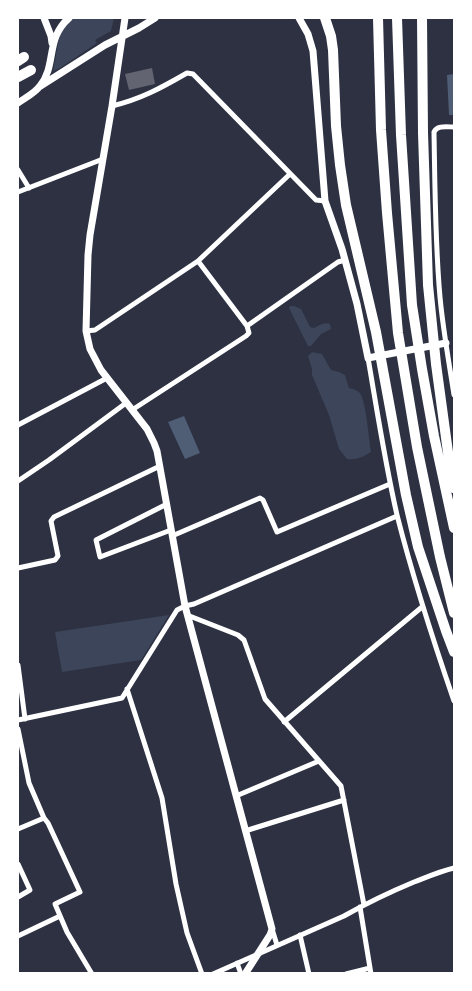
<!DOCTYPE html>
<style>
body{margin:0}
#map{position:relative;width:472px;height:991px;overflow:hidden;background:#2d3142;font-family:"Fira Sans Condensed",sans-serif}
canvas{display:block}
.frame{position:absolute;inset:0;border:19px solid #fff;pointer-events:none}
</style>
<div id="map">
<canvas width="472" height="991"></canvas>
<div class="frame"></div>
</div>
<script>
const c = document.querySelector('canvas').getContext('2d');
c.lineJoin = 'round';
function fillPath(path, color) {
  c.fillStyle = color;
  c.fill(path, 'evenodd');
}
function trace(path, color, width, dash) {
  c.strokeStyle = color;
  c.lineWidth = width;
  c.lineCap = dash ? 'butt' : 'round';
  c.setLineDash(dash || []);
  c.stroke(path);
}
fillPath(new Path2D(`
 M72,18H114L111,31L95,40L97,43L60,68L53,71L60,33Z
 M290,306H294L301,309L310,327L314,328C320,325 324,322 330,324L331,329L321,334L311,346H308L289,308Z
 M312,352L322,354L331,370L339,372L345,375L349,388C353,389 357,390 360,393C366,402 369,439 371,452C363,457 357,460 347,459L339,449L329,415L312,375V369L308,356Z
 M169,615L141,660L62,672L55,632Z`), '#3c4559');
fillPath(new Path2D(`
 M454,74V115H449L447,75Z
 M184,416L200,453L185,459L168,422Z`), '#4f5d75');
fillPath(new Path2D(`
 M152,68L155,84L129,90L125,74Z`), '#626471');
trace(new Path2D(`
 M112,106C141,99 161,88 187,73L193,74L316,200L325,201
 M454,127C447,127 437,125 434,132C435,187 435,242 440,297C443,330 449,362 454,395
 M18,170L29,188
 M18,192L103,159
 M198,261L247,326
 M86,331L95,330L198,261L290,174
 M368,358C377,410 385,463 397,515C413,578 433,640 454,701
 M132,410L246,336L249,333L247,326L338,262L345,260
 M18,425L107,378
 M18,481L49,460L126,403
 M167,504L96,540L100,557L171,530
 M172,536L260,498L263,500L277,532L390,484
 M18,568L55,560L58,556L51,521L54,517L160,466
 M187,615L238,635L244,640L265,699L341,786L364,905
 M18,665L25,719
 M127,689L162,798L176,884L187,933L202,974
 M18,720L122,698L177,610L185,606L194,604L397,516
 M284,722L422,607
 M18,729L29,783L44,818L48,823L80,892L55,904L67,932L92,974
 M236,796L319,761
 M18,829L44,818
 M245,831L344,800
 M18,864L30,890L18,897
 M360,907L371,974
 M272,929L277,945
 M300,935L309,974
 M18,936L60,916
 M237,963L241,974
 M213,974L344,916C367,903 390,892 414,882C427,877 441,871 454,868
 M346,974L370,968`), '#fff', 5);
trace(new Path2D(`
 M44,18L51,36L52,43
 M125,18L112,106L90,235L88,255L86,331L90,349L101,370L147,429L154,443L157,451L185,606L272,929L270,935L245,974
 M299,18L308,34L313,51L325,201L342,249L357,304L368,358L446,343
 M39,87L105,45L139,28L155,18
 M18,103C25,98 35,93 40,86C57,65 45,39 69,18`), '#fff', 7);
trace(new Path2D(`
 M325,18L331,36L333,50L336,126L340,165L346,205L376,332L406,495L418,547L446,631L454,652
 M378,18L381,130L387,213L398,333L417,447L440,557L454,613
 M397,18L401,135L412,305L422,369L434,436L454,528
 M422,18L423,133L428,285L436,364L450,467L454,488
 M18,61L24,57
 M18,77L31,70`), '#fff', 10);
</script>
